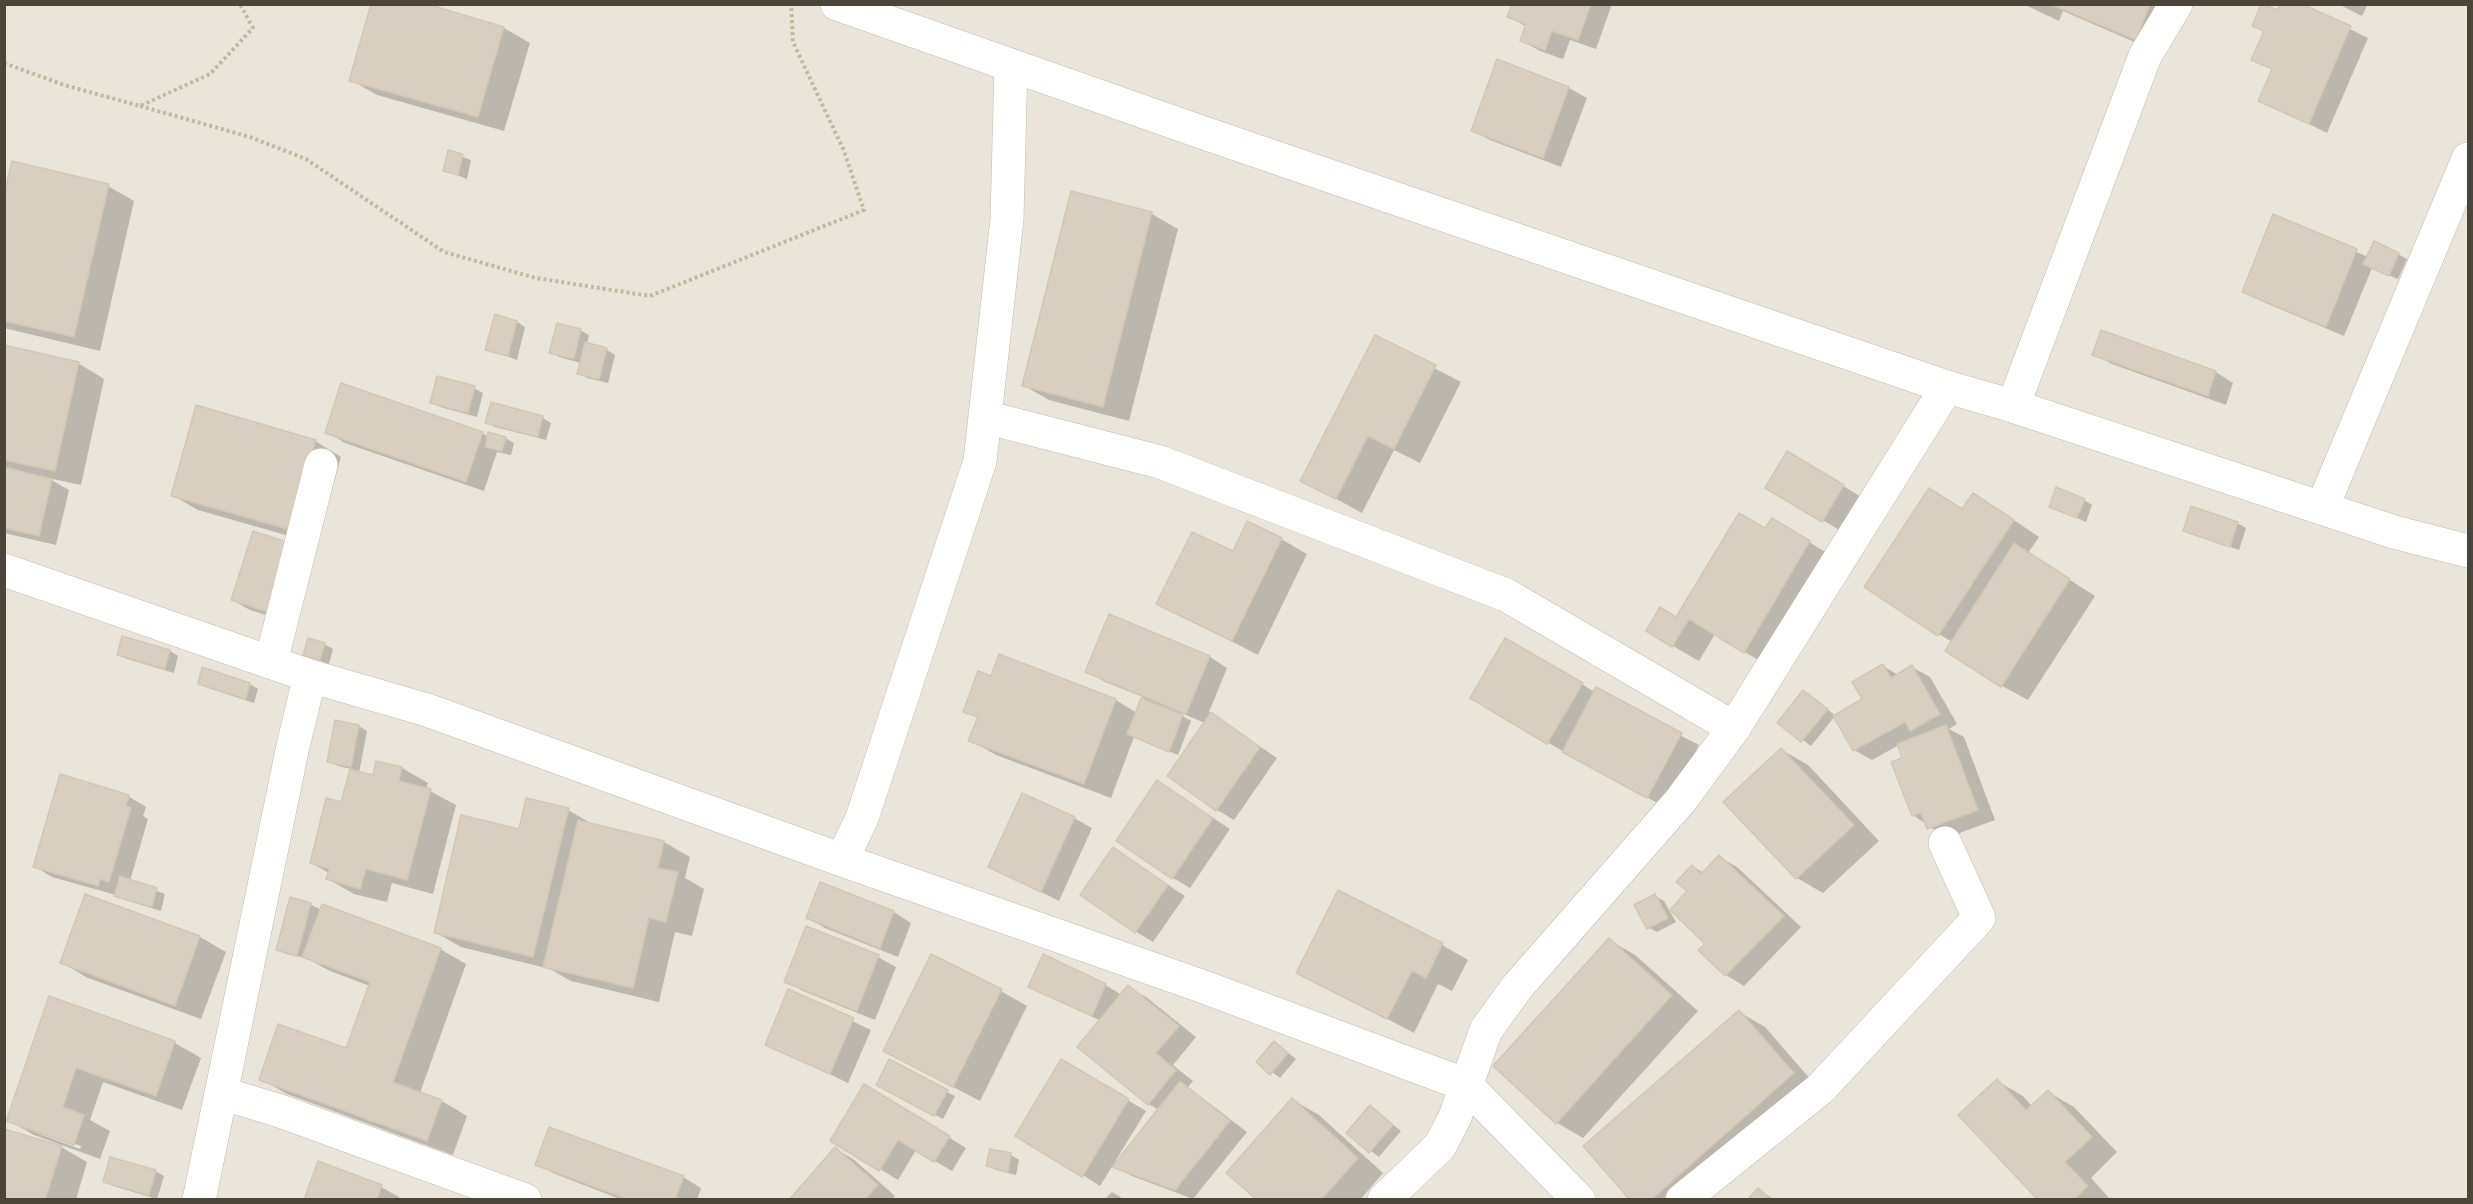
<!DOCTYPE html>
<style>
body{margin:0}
#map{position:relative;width:2473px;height:1204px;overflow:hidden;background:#f6f3ec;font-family:"Asap Condensed",sans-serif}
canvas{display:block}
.frame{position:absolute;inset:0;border:6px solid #4b4439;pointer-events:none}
</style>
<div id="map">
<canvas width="2473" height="1204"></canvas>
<div class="frame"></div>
</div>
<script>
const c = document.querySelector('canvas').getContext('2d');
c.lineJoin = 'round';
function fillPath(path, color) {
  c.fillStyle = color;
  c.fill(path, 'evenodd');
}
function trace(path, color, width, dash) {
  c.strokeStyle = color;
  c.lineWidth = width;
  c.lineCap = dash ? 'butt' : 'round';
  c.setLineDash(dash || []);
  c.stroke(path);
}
fillPath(new Path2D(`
 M5,5H2468V1199H5Z`), '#eae5da');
fillPath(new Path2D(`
 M422,4L504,28L530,43L504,131L377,95L351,80Z
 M1513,4H1612L1596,49L1570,40L1563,59L1540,51L1522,41L1527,27L1509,17Z
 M2023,4H2182L2162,54L2063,11L2059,21Z
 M2299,4L2368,38L2327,133L2260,100L2273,70L2253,59L2279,12Z
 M2338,4H2368L2362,16Z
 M1497,61L1569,88L1587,98L1561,167L1490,140L1473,130Z
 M449,152L471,160L467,179L444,170Z
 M108,186L134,201L100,351L4,328V201Z
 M1072,193L1152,214L1178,229L1129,421L1049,400L1023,385Z
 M2274,216L2368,257L2398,254L2407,259L2398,279L2372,268L2344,336L2261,301L2244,291Z
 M517,322L525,327L517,360L487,349Z
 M580,330L589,335L587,344L607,350L615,355L608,383L587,378L579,373L581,363L559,357L551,352Z
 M2102,332L2216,372L2233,383L2226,405L2112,364L2094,354Z
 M1375,337L1461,382L1420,463L1394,450L1362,513L1302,480Z
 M4,347L78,363L104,379L81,485L48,478L69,490L56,545L4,533Z
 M474,388L483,393L477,417L440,407L432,402Z
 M492,404L543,418L551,423L546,440L495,427L487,422Z
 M327,432L482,433L489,437L505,438L514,443L511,455L497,452L484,491L345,443Z
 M315,441L341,457L317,544L198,510L172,495Z
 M1806,463L1861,497L1841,531L1767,487Z
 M1930,490L1963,509L1973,495L1999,510L2039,537L2028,553L2095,596L2028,700L2002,686L1952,642L1939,634Z
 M2084,500L2092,505L2086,522L2051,506Z
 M2237,523L2246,528L2239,550L2184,530Z
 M1766,530L1798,535L1835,558L1770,667L1715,634L1699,661L1673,646L1677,618Z
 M254,533L289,622L250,610L232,600Z
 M1281,539L1307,554L1258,655L1158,603L1233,554Z
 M1110,616L1210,657L1227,668L1209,712L1277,758L1234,820L1217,810L1205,723L1181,713V715L1191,721L1178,755L1134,737L1111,798L996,755L970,740L979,719L965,711L992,678L1000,656L1116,700L1137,713L1143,697L1105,682L1087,671Z
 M123,638L170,651L178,656L174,673L127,659L119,654Z
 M1506,640L1595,692L1699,745L1665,807L1581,762L1472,698Z
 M324,644L333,649L329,664L305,655Z
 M1883,666L1898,675L1912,667L1930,677L1957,724L1949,729L1964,737L1995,820L1946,838L1913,815L1904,759L1899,745L1872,760L1854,750L1835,716L1811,746L1779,722L1804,692L1836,716L1864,700Z
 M199,683L250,684L258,689L254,703L208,688Z
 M359,726L367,731L359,773L374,777L402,768L428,783L426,789L456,805L433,894L392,883L387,902L354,894L328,879L329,873L311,863L342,804L351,769L338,766L329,761Z
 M1782,750L1808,765L1879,841L1823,893L1797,878L1725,802Z
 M1158,782L1230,829L1190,888L1173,878Z
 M128,796L146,807L143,816L148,819L130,881L165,894L161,911L125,900L116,895L52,877L34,866Z
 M568,810L594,825L664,842L690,857L685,878L704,889L692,936L675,932L659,1002L571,981L550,969L461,947L435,932L521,831Z
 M1074,818L1092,828L1059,901L990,866Z
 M1113,849L1185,896L1153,942L1135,931Z
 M1719,857L1737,867L1801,927L1744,986L1726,975L1701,950L1708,944L1689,891L1693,867L1704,873Z
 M821,884L894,912L911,923L898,957L825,928L808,918Z
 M86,895L200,937L226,952L201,1019L88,978L62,963Z
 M1655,896L1664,901L1676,922L1657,932L1648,927Z
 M310,904L321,910L440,949L466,964L420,1093L442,1101L467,1116L453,1155L287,1094L261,1079L347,1050L370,986L330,971L306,958L286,954L277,949Z
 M807,928L878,957L896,967L875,1020L803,991L785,981Z
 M1609,940L1635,955L1698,1011L1583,1138L1557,1123Z
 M1442,945L1468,960L1452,991L1438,984L1414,1033L1298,972Z
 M1105,985L1122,995L1128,987L1146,997L1196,1037L1173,1065L1193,1081L1188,1087L1247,1132L1193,1199L1132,1176L1113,1165L1100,1186L1083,1175L1062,1061L1146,1111L1113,1165L1115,1166L1159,1110L1149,1104L1101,1021L1030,986Z
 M789,991L871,1030L848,1083L767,1044Z
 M1001,991L1027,1006L980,1101L885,1051Z
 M50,998L175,1043L201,1058L182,1110L103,1082L90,1120L110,1131L100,1159L34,1135L8,1120ZM34,1129L81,1146L80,1149L34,1132Z
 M1739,1012L1765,1027L1819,1089L1694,1200H1632Z
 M1275,1043L1296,1059L1280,1078L1258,1062Z
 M1997,1081L2023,1096L2032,1106L2048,1092L2074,1107L2117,1152L2091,1178L2111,1200H2040Z
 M886,1089L947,1092L955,1096L943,1119Z
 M883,1096L966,1148L952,1171L916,1150L898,1180L832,1140Z
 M1293,1100L1319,1115L1383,1173L1360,1200H1259Z
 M1370,1107L1401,1131L1379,1157L1348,1133Z
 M4,1128L13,1133L61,1147L87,1162L76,1200H4Z
 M836,1149L853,1159L895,1196L892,1200H791Z
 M991,1151L1011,1155L1019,1160L1016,1175L996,1170L988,1165Z
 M537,1164L683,1177L701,1188L697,1200H623L555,1174Z
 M155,1171L164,1176L157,1199L113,1186L104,1181Z
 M381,1187L399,1197L398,1200H306Z
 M1759,1190L1775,1200H1749Z
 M1112,1192L1125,1200H1104Z`), '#0003');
const building = new Path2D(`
 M371,4H427L504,27L478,117L349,81Z
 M1512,4H1591L1578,40L1552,31L1545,50L1520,41L1526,24L1507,17Z
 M2050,4H2150L2136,40Z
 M2261,4L2278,10L2280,4H2302L2351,26L2309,124L2258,101L2272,69L2251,60L2264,31L2252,26Z
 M1497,59L1569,87L1543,158L1471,131Z
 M448,150L463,154L458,175L443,171Z
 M12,161L109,184L74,337L4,321V194Z
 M1071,191L1152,212L1103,407L1022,386Z
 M2273,214L2357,249L2326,327L2242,292Z
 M2374,241L2399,253L2389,276L2363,264Z
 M495,314L517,321L508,356L485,350Z
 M557,323L581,329L574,359L549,353Z
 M2101,330L2216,371L2208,396L2092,355Z
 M1375,335L1436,365L1394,449L1368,436L1336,499L1300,481Z
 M585,342L607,348L599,379L577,374Z
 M4,345L79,362L55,471L4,460Z
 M437,376L475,386L468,413L430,403Z
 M341,383L483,432L466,482L325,433Z
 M491,402L543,416L538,437L485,423Z
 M196,405L316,440L291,530L171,496Z
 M488,432L506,437L502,451L485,447Z
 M1787,451L1844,485L1822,522L1765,488Z
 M4,467L52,479L39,536L4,528Z
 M2056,487L2085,499L2077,518L2049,507Z
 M1929,488L1962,509L1973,493L2014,520L1938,636L1864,587Z
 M2191,506L2238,522L2230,547L2183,531Z
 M1739,513L1765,528L1772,518L1810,541L1744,653L1689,619L1672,647L1646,631L1660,607L1676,617Z
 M1247,521L1282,538L1232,641L1156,604L1192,532L1233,551Z
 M253,531L293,544L271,613L231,600Z
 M2014,543L2070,579L2001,687L1945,651Z
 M1109,614L1210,656L1186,714L1085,672Z
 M122,636L170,650L165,669L117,655Z
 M308,638L325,643L320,660L303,655Z
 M1505,638L1583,683L1547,744L1470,698Z
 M999,654L1116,699L1084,784L968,741L978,717L963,712L978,671L991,676Z
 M1883,664L1891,678L1912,665L1940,714L1910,731L1905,722L1853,751L1833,716L1862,699L1852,682Z
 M202,667L250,683L246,699L198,684Z
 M1596,687L1682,733L1647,798L1562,752Z
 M1803,690L1828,709L1801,742L1777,723Z
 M1141,698L1183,715L1169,752L1127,734Z
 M1211,712L1260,747L1216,811L1167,776Z
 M335,720L359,725L351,767L327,762Z
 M1946,725L1978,810L1927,829L1921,813L1912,816L1891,762L1902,758L1897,744Z
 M1781,748L1854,825L1796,879L1723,802Z
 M376,761L402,767L399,781L431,789L407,880L366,869L360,889L326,879L329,869L310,863L326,798L341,802L350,769L373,775Z
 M60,774L129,795L126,806L131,808L109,882L100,879L98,886L33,867Z
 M1157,780L1213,818L1172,879L1116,841Z
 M1022,793L1075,817L1041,892L988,867Z
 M526,798L569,808L533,957L434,933L461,815L519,829Z
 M578,820L664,841L658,868L678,872L666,922L649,918L633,988L543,967Z
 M1113,847L1168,885L1135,933L1080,895Z
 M1719,855L1784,916L1725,976L1698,950L1705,944L1670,910L1687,891L1676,882L1692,865L1701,874Z
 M120,876L157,888L152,907L114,896Z
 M820,882L894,911L880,948L806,918Z
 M1338,890L1443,943L1426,978L1412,971L1387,1019L1296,973Z
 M85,894L200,936L175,1006L60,963Z
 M1655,894L1668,918L1647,929L1634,905Z
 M290,897L311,903L297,956L276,950Z
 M322,904L441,948L393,1082L442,1100L427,1141L259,1080L278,1024L346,1048L370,982L302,957Z
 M806,926L879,955L857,1011L784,982Z
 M1609,938L1672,995L1556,1124L1493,1066Z
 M931,954L1002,989L953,1087L883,1051Z
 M1043,954L1106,984L1092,1016L1028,987Z
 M1128,985L1179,1026L1156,1053L1176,1070L1148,1105L1077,1047Z
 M788,989L854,1018L830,1074L765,1045Z
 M49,996L175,1041L156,1096L76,1068L63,1107L84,1115L74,1145L6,1121Z
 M1739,1010L1794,1073L1651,1200H1630L1583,1146Z
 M1274,1041L1288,1053L1270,1075L1256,1062Z
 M889,1059L948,1090L934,1116L876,1085Z
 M1061,1059L1129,1099L1082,1177L1015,1136Z
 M1997,1079L2026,1110L2048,1090L2092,1137L2065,1162L2088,1186L2074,1200H2038L1958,1115Z
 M1180,1081L1230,1121L1175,1190L1112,1167Z
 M864,1084L950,1136L934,1162L898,1140L879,1171L830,1141Z
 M1292,1098L1358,1158L1321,1200H1257L1226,1173Z
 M1370,1105L1393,1125L1369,1153L1346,1133Z
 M549,1127L684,1176L675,1200H630L535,1165Z
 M4,1129L62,1146L45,1200H4Z
 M835,1147L878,1185L865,1200H789Z
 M990,1149L1011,1153L1008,1172L986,1166Z
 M110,1157L156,1170L149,1195L103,1182Z
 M318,1161L382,1185L377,1200H304Z
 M1758,1188L1771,1200H1747Z`);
fillPath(building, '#d8cfc1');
trace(building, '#d3c7b4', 1.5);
const minor = new Path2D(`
 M2013,406L2145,56L2176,4
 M985,417L1160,462L1506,595L1734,728
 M2322,508L2468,159
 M4,570L310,676L427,710L842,860L862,818L980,461L1007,219L1011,65
 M271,662L321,465
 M842,860L1204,987L1466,1085L1579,1200
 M221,1093L280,1111L525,1200
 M199,1200L293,746L310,676
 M1384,1200L1440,1146L1455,1117L1486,1030L1518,986L1681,800L1734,728L1947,387
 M1682,1200L1820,1089L1979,918L1945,843`);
const tertiary = new Path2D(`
 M837,4L1201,132L1947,387L2013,406L2394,532L2468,551`);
trace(minor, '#c2bbae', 34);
trace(tertiary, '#c2bbae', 34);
trace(new Path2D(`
 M4,63L64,85L140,106L210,74L253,28L240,4
 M140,106L250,137L306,159L444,252L536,278L650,296L864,210L844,151L793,42L791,4`), '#c4b79f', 4, [3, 3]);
trace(minor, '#fff', 33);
trace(tertiary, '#fff', 33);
</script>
